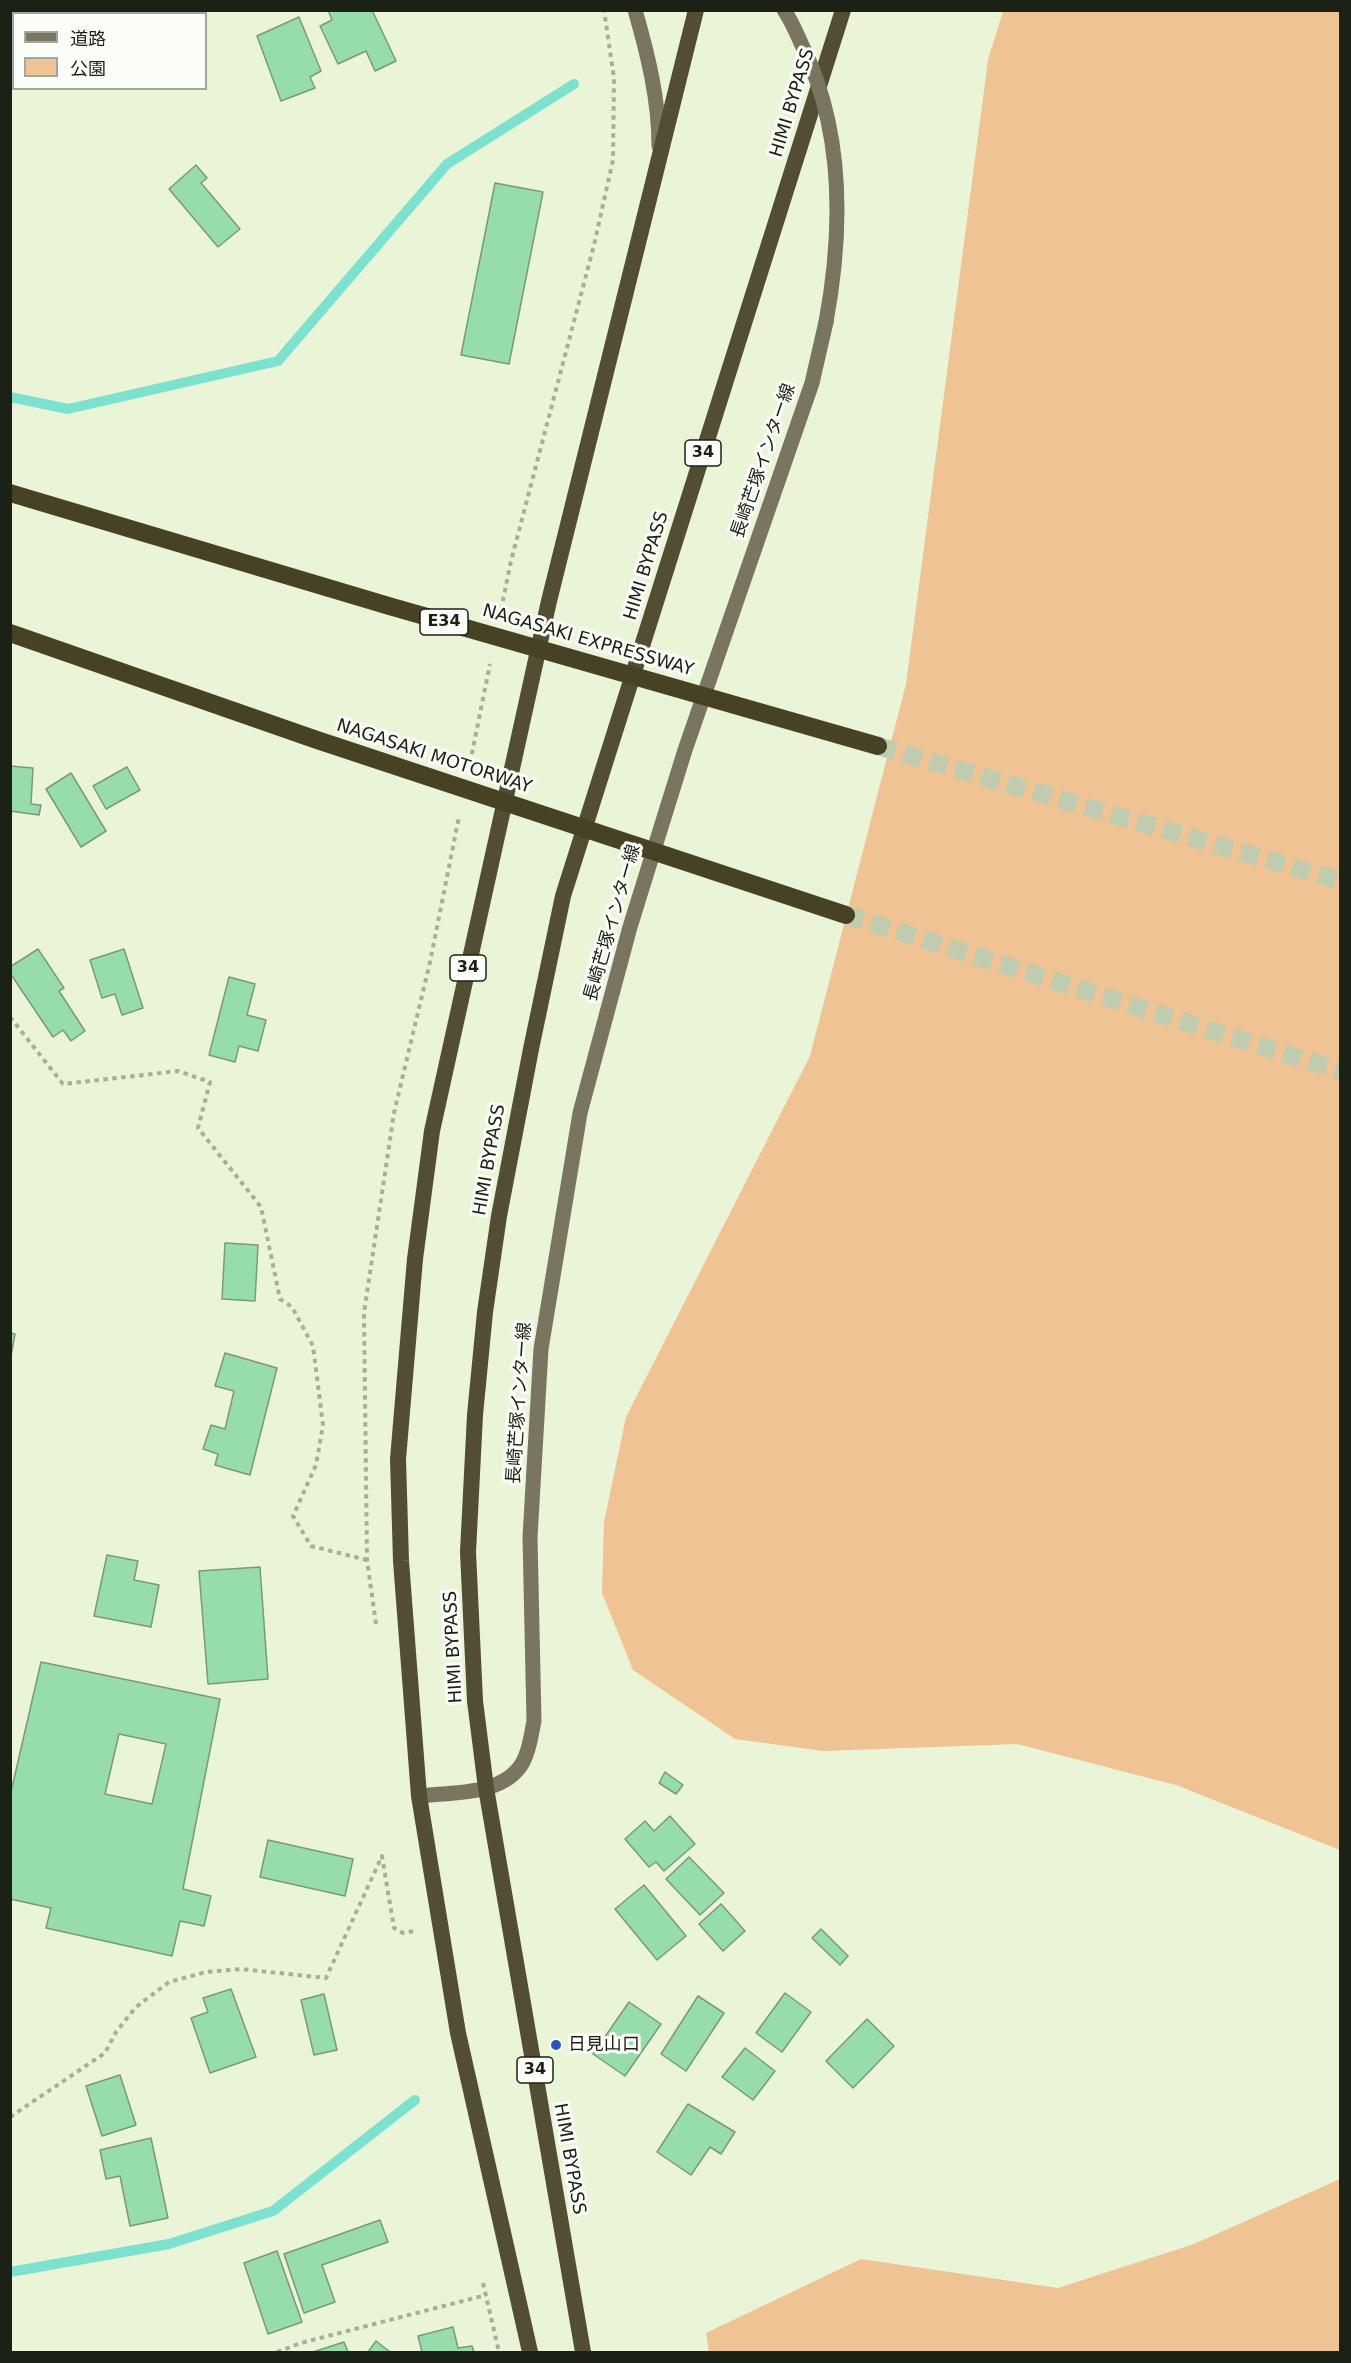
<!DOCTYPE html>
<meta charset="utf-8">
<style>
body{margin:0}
#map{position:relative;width:1351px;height:2363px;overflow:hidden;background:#e9f5d6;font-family:"DejaVu Sans","Noto Sans JP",sans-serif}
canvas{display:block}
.frame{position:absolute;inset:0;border:12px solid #1c2115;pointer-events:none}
.legend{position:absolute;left:12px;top:12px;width:195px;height:78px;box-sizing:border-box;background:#fbfef8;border:2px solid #a2a69d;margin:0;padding:8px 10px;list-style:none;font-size:18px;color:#1c2115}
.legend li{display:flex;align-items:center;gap:12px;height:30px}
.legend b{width:30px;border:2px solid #a2a69d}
</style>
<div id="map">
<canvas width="1351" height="2363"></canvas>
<div class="frame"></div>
<ul class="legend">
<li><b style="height:8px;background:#797561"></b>道路</li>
<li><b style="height:16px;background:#efc394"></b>公園</li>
</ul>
</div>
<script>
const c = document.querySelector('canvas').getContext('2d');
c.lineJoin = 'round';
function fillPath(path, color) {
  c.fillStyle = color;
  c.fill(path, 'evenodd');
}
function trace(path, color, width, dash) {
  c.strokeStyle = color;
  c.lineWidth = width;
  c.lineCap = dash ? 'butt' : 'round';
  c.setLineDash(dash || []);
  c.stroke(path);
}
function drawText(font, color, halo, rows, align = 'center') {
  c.font = font + ' "DejaVu Sans","Noto Sans JP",sans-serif';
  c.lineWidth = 6;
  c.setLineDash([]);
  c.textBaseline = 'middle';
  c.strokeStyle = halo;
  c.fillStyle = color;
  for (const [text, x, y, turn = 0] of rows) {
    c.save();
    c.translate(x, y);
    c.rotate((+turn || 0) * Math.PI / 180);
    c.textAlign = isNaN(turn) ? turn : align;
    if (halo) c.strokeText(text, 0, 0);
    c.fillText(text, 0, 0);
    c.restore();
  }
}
fillPath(new Path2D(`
 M1003,11H1340V1850L1176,1785L1017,1744L823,1751L735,1739L633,1670L602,1593L604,1522L626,1417L810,1056L906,684L988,60Z
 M1340,2179V2352H709L706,2333L861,2259L1058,2288L1194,2244Z`), '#efc394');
trace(new Path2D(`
 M10,397L68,409L278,361L447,164L574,84
 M10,2272L169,2244L273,2211L415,2100`), '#7de1cf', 10);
const building = new Path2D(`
 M328,10H372L396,61L375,71L366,51L338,64L320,26L332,20Z
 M299,17L321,71L310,77L315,88L281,101L257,36Z
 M196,165L207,178L201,183L240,229L218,247L169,189Z
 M495,183L543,192L509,364L461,355Z
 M10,766L33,768L31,804L41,805L39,815L10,811Z
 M127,767L140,790L106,809L93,786Z
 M71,773L106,831L81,847L46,789Z
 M38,949L64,988L59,991L85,1031L71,1041L63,1030L53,1037L10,973V967Z
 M124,949L143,1008L122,1015L115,994L102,998L90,960Z
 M229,977L255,984L247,1015L266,1020L258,1051L239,1046L235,1062L209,1055Z
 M225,1243L258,1245L255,1301L222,1299Z
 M10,1333L15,1334L11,1356H10Z
 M225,1353L277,1368L250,1475L215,1465L218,1454L203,1449L211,1425L225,1429L234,1391L215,1386Z
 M107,1555L138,1561L134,1580L159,1585L151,1627L94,1616Z
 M260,1567L268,1679L208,1684L199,1571Z
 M41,1662L220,1699L183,1889L211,1896L204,1926L180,1921L172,1956L46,1928L51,1908L10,1899V1796ZM119,1734L166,1744L152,1804L105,1794Z
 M665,1772L683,1785L676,1794L659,1783Z
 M670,1816L695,1844L664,1871L656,1862L649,1867L625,1839L645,1821L654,1831Z
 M268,1840L353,1859L345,1896L260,1877Z
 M689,1857L724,1893L700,1915L666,1879Z
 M644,1885L686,1936L657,1960L615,1909Z
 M721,1904L745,1931L723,1951L699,1924Z
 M821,1929L848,1956L840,1965L812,1938Z
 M231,1989L256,2057L210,2073L191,2018L208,2012L203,1998Z
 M785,1993L811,2012L782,2052L756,2033Z
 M324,1994L337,2050L314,2055L301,2000Z
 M698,1996L724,2013L686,2071L661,2054Z
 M629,2002L661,2024L625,2076L593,2054Z
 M867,2019L894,2046L853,2088L826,2061Z
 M745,2048L775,2071L753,2100L722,2077Z
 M120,2075L136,2125L102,2136L86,2086Z
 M688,2104L735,2132L721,2154L710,2147L691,2175L657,2152Z
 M151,2138L168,2218L130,2226L120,2176L106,2179L100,2150Z
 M380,2220L388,2242L322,2265L335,2302L304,2313L284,2254Z
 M277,2251L302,2322L268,2334L244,2263Z
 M453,2327L458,2348L472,2346L474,2352H422L418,2336Z
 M376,2341L390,2352H368Z
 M344,2342L348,2352H313Z`);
fillPath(building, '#97dcab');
trace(building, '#7b9782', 1.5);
trace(new Path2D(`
 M878,746L1340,881
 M846,915L1340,1071`), '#c0cbaf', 18, [18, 9]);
trace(new Path2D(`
 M501,610L511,561L594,245L613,160L614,78L604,10
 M470,763L490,664
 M10,1017L63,1084L178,1071L210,1082L198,1128L261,1207L280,1299L292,1307L313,1346L323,1425L316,1465L293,1516L311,1546L367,1560
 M376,1624L367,1560L364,1313L394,1113L430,962L459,817
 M10,2117L105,2053L116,2032L136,2007L169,1982L206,1972L241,1969L326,1978L382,1856L394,1928L403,1933L414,1931
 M483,2283L499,2352
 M277,2352L301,2343L486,2295`), '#a7b097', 4, [4.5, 4.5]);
trace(new Path2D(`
 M125,10L128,14
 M10,43H14`), '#9f9c8f', 15);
trace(new Path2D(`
 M635,10C648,55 659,100 659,146
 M419,1796C452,1792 504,1796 523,1762C530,1749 531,1735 534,1721L530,1537L541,1349L580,1113L630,927L685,750L812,383L826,322`), '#797561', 15);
trace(new Path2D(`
 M530,2352L458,2033L419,1796L401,1561L398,1459L415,1259L432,1131L549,601L696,10
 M583,2352L486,1788L475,1701L468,1552L475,1415L485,1312L499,1216L531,1049L563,896L843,10`), '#524d33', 16);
trace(new Path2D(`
 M784,10C791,20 796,32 801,43C844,129 843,230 826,322`), '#797561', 15);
trace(new Path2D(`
 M10,493L389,606L878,746
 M10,633L317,740L846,915`), '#474125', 18);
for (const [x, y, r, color] of [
 [556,2045,6,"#2d52c2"]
]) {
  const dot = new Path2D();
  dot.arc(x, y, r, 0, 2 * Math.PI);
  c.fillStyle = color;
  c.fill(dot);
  trace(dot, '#fbfef8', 2);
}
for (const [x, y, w] of [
 [703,453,36],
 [444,622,48],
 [468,968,36],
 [535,2070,36]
]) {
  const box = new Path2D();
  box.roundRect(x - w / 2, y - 13, w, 26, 4.5);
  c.fillStyle = '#fbfef8';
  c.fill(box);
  trace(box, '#1c2115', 1.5);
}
drawText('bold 16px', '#1c2115', null, [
 ["34",703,453],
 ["E34",444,622],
 ["34",468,968],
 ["34",535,2070]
]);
drawText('18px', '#1c2115', '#fbfef8', [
 ["HIMI BYPASS",793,103,-73],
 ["長崎芒塚インター線",764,461,-71],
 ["HIMI BYPASS",647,566,-73],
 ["NAGASAKI EXPRESSWAY",588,641,16],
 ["NAGASAKI MOTORWAY",434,757,18],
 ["長崎芒塚インター線",613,923,-74],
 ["HIMI BYPASS",490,1160,-80],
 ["長崎芒塚インター線",520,1403,-86],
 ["HIMI BYPASS",454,1647,-93],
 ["HIMI BYPASS",569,2159,80]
]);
drawText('18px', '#1c2115', '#fbfef8', [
 ["日見山口",568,2045]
], 'left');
</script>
